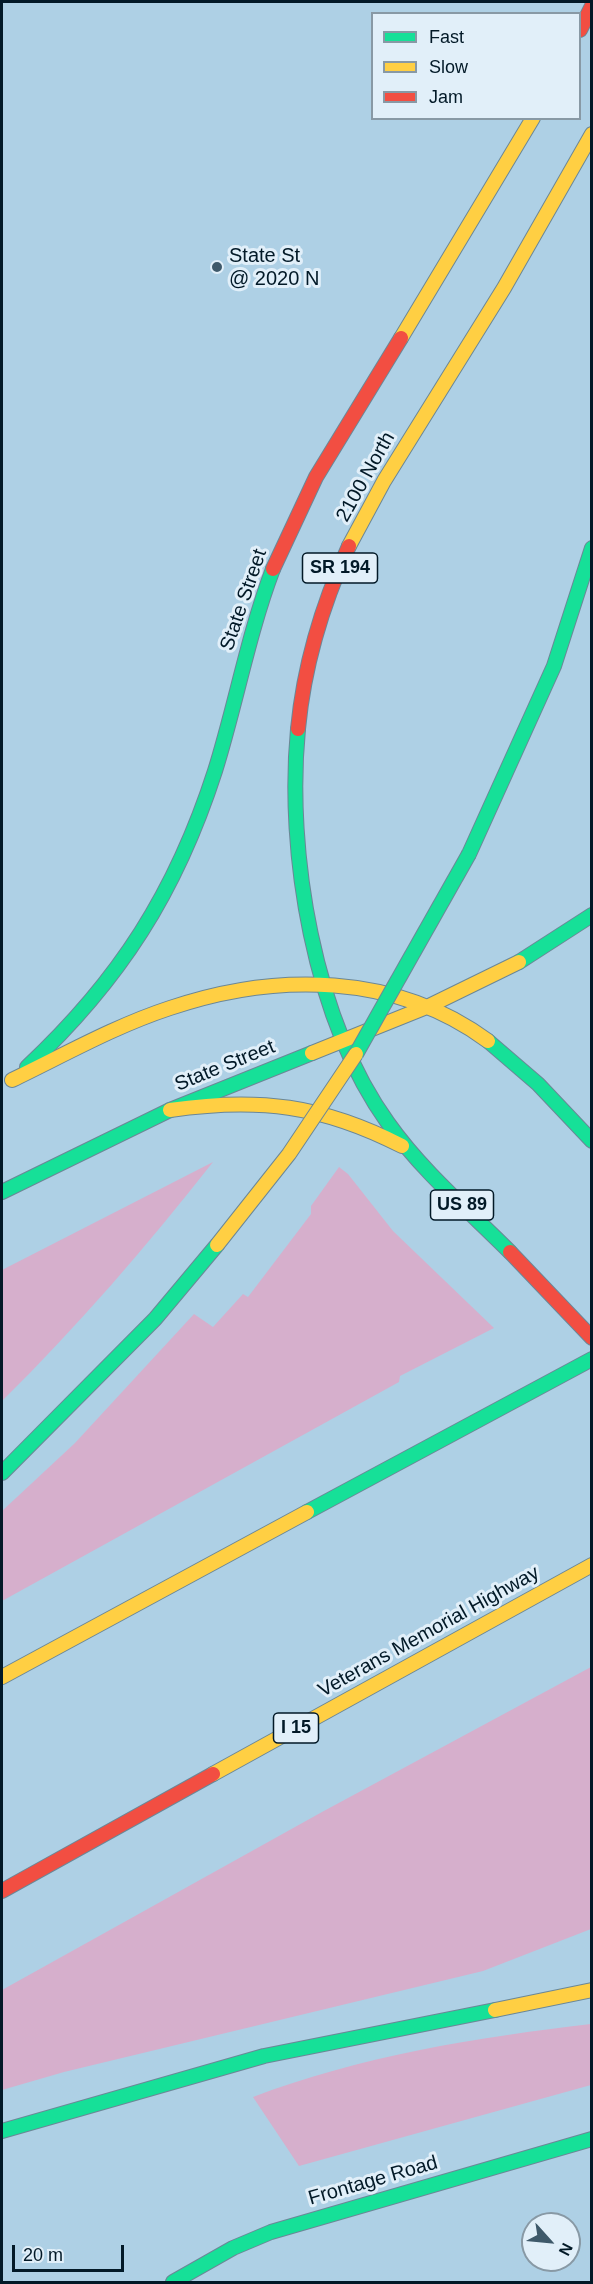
<!DOCTYPE html>
<style>
body{margin:0}
#map{position:relative;width:593px;height:2284px;overflow:hidden;background:#aed0e5;font-family:Helvetica,sans-serif}
canvas{display:block}
.frame{position:absolute;inset:0;border:3px solid #021927;pointer-events:none}
.legend{position:absolute;left:371px;top:12px;width:210px;height:108px;box-sizing:border-box;background:#e1eff9;border:2px solid #8899a5;margin:0;padding:8px 10px;list-style:none;font-size:18px;color:#021927}
.legend li{display:flex;align-items:center;gap:12px;height:30px}
.legend b{width:30px;border:2px solid #8899a5}
.north{position:absolute;left:521px;top:2212px;width:60px;height:60px;box-sizing:border-box;background:#e1eff9;border:2px solid #8899a5;border-radius:50%;rotate:117deg;font-size:16px;font-weight:700;line-height:24px;text-align:center;color:#021927}
.north::after{content:'';display:block;margin:auto;width:21px;height:27px;background:#3e596a;clip-path:polygon(50% 0,100% 100%,50% 72%,0 100%)}
.scale{position:absolute;left:12px;top:2245px;width:112px;height:27px;box-sizing:border-box;border:3px solid #021927;border-top:0;padding-left:8px;font-size:18px;line-height:21px;white-space:nowrap;color:#021927;-webkit-text-stroke:4px #e1eff9;paint-order:stroke}
</style>
<div id="map">
<canvas width="593" height="2284"></canvas>
<div class="frame"></div>
<ul class="legend">
<li><b style="height:8px;background:#16e098"></b>Fast</li>
<li><b style="height:8px;background:#ffcf43"></b>Slow</li>
<li><b style="height:8px;background:#f24e42"></b>Jam</li>
</ul>
<div class="north">N</div>
<div class="scale">20 m</div>
</div>
<script>
const c = document.querySelector('canvas').getContext('2d');
c.lineJoin = 'round';
function fillPath(path, color) {
  c.fillStyle = color;
  c.fill(path, 'evenodd');
}
function trace(path, color, width, dash) {
  c.strokeStyle = color;
  c.lineWidth = width;
  c.lineCap = dash ? 'butt' : 'round';
  c.setLineDash(dash || []);
  c.stroke(path);
}
function drawText(font, color, halo, rows, align = 'center') {
  c.font = font + ' Helvetica,sans-serif';
  c.lineWidth = 6;
  c.setLineDash([]);
  c.textBaseline = 'middle';
  c.strokeStyle = halo;
  c.fillStyle = color;
  for (const [text, x, y, turn = 0] of rows) {
    c.save();
    c.translate(x, y);
    c.rotate((+turn || 0) * Math.PI / 180);
    c.textAlign = isNaN(turn) ? turn : align;
    if (halo) c.strokeText(text, 0, 0);
    c.fillText(text, 0, 0);
    c.restore();
  }
}
fillPath(new Path2D(`
 M213,1162C147,1246 78,1326 2,1401V1270Z
 M339,1167L348,1174L393,1231L494,1328L400,1376L399,1382L2,1601V1511L75,1443L194,1314L213,1327L243,1294L248,1297L311,1214V1206Z
 M591,1667V1929L483,1971L64,2072L2,2090V1990L322,1812Z
 M591,2024V2085L299,2166L253,2097C360,2056 479,2037 591,2024Z`), '#d6afcc');
const fast = new Path2D(`
 M298,729C286,853 314,1020 388,1123C422,1171 468,1210 510,1252
 M469,854L554,666L592,548
 M519,962L592,915
 M488,1041L538,1084L592,1141
 M27,1067C120,980 176,892 215,771C236,704 248,635 273,569
 M2,1192L170,1110L312,1053
 M2,1473L155,1319L217,1245
 M307,1512L592,1359
 M2,2131L264,2056L495,2010
 M173,2282L233,2248L271,2232L592,2139`);
const slow = new Path2D(`
 M401,338L533,118
 M349,546L384,481L504,288L592,134
 M312,1053L429,1006L519,962
 M12,1080C64,1055 115,1026 170,1008C276,972 396,973 488,1041
 M170,1110C258,1097 322,1105 402,1146
 M2,1677L307,1512
 M213,1774L592,1565
 M495,2010L592,1990`);
const jam = new Path2D(`
 M580,30L592,6
 M273,569L316,477L401,338
 M298,729C304,665 322,605 349,546
 M510,1252L592,1338
 M2,1891L213,1774`);
trace(fast, '#6b8797', 16);
trace(slow, '#6b8797', 16);
trace(jam, '#6b8797', 16);
trace(fast, '#16e098', 14);
trace(slow, '#ffcf43', 14);
trace(jam, '#f24e42', 14);
const fastBridge = new Path2D(`
 M356,1054L469,854`);
const slowBridge = new Path2D(`
 M217,1245L289,1154L356,1054`);
trace(fastBridge, '#6b8797', 16, []);
trace(slowBridge, '#6b8797', 16, []);
trace(fastBridge, '#16e098', 14);
trace(slowBridge, '#ffcf43', 14);
for (const [x, y, r, color] of [
 [217,267,6,"#3e596a"]
]) {
  const dot = new Path2D();
  dot.arc(x, y, r, 0, 2 * Math.PI);
  c.fillStyle = color;
  c.fill(dot);
  trace(dot, '#e1eff9', 2);
}
for (const [x, y, w] of [
 [340,568,75],
 [462,1205,63],
 [296,1728,45]
]) {
  const box = new Path2D();
  box.roundRect(x - w / 2, y - 15, w, 30, 4.5);
  c.fillStyle = '#e1eff9';
  c.fill(box);
  trace(box, '#021927', 1.5);
}
drawText('bold 18px', '#021927', null, [
 ["SR 194",340,568],
 ["US 89",462,1205],
 ["I 15",296,1728]
]);
drawText('20px', '#021927', '#e1eff9', [
 ["State St",229,256],
 ["@ 2020 N",229,279]
], 'left');
drawText('20px', '#021927', '#e1eff9', [
 ["2100 North",366,477,-61],
 ["State Street",244,600,-71],
 ["State Street",225,1066,-22],
 ["Veterans Memorial Highway",429,1632,-29],
 ["Frontage Road",373,2181,-16]
]);
</script>
